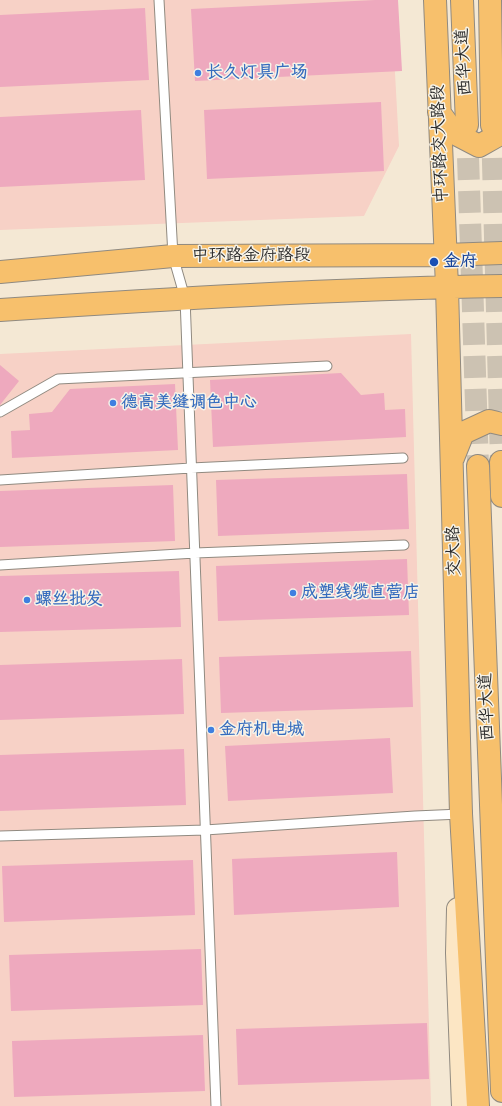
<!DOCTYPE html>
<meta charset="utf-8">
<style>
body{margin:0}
canvas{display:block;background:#f4e8d4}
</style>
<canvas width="502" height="1106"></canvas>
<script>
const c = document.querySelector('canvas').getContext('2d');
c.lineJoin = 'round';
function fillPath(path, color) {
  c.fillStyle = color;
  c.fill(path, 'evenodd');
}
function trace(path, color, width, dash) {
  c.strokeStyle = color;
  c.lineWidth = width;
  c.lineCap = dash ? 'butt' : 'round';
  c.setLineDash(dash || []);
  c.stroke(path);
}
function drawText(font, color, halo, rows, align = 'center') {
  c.font = font + ' Caveat,"LXGW WenKai TC",sans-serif';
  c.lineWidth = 3;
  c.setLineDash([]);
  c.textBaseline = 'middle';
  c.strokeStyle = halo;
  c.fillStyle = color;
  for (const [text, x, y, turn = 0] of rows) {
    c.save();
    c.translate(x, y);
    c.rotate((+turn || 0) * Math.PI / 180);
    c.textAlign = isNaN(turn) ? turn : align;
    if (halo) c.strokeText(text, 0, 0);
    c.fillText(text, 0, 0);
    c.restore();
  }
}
fillPath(new Path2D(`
 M0,0H391L399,146L364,216L0,230Z
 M411,334L431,1106H0V354Z`), '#f7d1c6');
fillPath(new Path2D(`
 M375,0H398L402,71L195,81L191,9Z
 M145,8L149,80L0,87V15Z
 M381,102L384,171L207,179L204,110Z
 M141,110L145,180L0,187V117Z
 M0,365L19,381L0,405Z
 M341,373L361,395L384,393L385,410L405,409L406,437L213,447L210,380Z
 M175,384L178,450L12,458L11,431L30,430L29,414L52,412L70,389Z
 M407,474L409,529L218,536L216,480Z
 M173,485L175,541L0,547V491Z
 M407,559L409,615L218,621L216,566Z
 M179,571L181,627L0,632V576Z
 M411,651L413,707L221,713L219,657Z
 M182,659L184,714L0,720V665Z
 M390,738L393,793L228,801L225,746Z
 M184,749L186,805L0,811V755Z
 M397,852L399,907L234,915L232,859Z
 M193,860L195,915L4,922L2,866Z
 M201,949L203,1005L11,1011L9,955Z
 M427,1023L429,1079L238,1085L236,1029Z
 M203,1035L205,1091L14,1097L12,1041Z`), '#eea9be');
trace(new Path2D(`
 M467,125L478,466
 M492,125L501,462`), '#ccc2b2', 22, [22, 11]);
const lane = new Path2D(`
 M159,0L173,256L185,298L216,1106
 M0,412L58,379L327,366
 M0,480L191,468L403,458
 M0,565L195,553L404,545
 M0,836L205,830L415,816L461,814`);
const secondary = new Path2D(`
 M458,909L457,953L463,1106`);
const primary = new Path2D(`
 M435,0L447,287L461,814
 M439,112L454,133L479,146L502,133
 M0,272L173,256L445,255L502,253
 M0,310C167,299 334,289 502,286
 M453,458L463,433L489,421L502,424`);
const highway = new Path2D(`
 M462,0L467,125
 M490,0L492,125
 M501,462L502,496
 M478,466L502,1091
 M461,814L478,1106`);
trace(lane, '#908a80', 11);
trace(secondary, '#908a80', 24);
trace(primary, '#908a80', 24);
trace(highway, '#908a80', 24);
trace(lane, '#fff', 9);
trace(secondary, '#fce6c4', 22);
trace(primary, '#f7c06c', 22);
trace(highway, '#f7c06c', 22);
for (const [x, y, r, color] of [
 [198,73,4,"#3f7fe0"],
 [434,262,5,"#1a4fb4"],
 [113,403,4,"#3f7fe0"],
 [293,593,4,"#3f7fe0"],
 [27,600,4,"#3f7fe0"],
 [211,730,4,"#3f7fe0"]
]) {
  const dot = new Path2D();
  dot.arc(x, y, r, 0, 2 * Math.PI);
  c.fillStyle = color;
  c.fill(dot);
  trace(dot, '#f7f3e8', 1.5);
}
drawText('17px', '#2b2b2b', '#f7f3e8', [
 ["西华大道",464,62,-93],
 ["中环路交大路段",440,144,-92],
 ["中环路金府路段",251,256],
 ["交大路",454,551,-92],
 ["西华大道",487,707,-92]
]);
drawText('bold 17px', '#366cbe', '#f7f3e8', [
 ["长久灯具广场",206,73],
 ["德高美缝调色中心",121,403],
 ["成塑线缆直营店",301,593],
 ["螺丝批发",35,600],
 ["金府机电城",219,730]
], 'left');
drawText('bold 17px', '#164399', '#f7f3e8', [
 ["金府",443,262]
], 'left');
</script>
